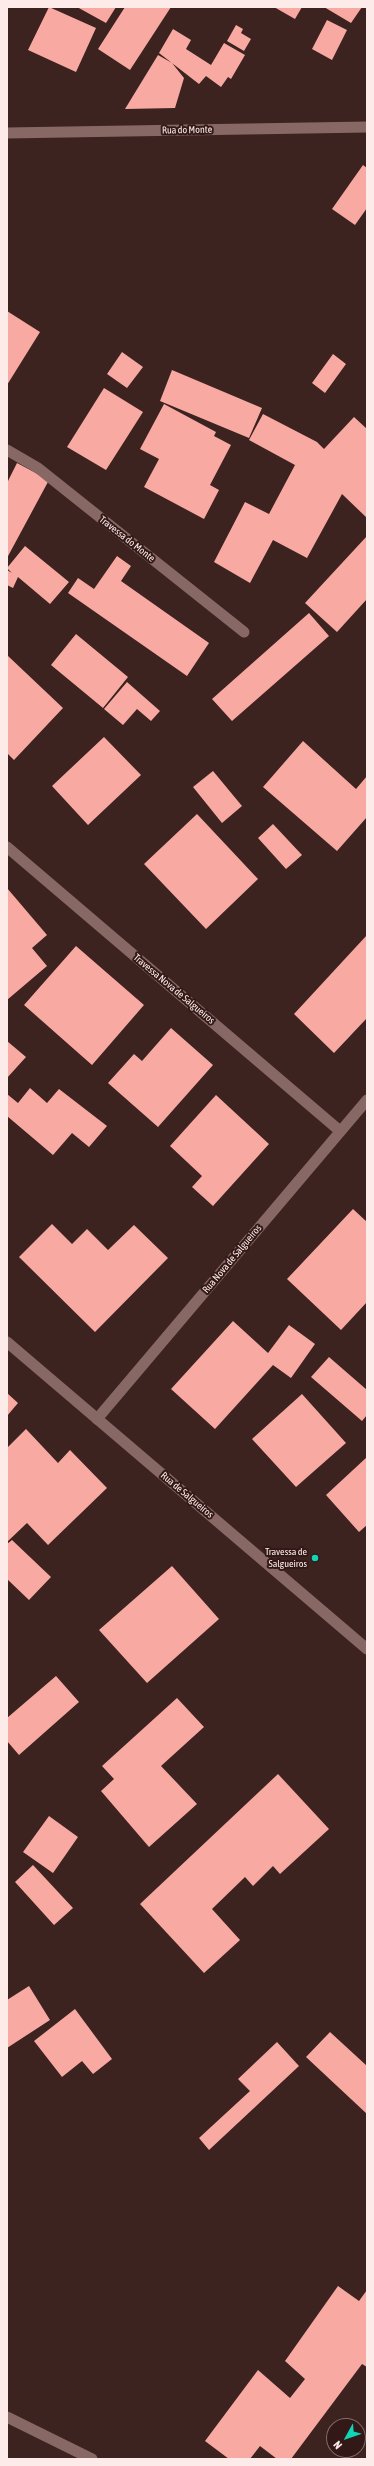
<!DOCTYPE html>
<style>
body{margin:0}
#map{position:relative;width:374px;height:2466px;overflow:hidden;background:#3c2320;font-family:"Asap Condensed",sans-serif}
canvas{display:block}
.frame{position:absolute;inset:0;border:8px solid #fdebe9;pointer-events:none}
.north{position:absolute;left:326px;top:2418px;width:40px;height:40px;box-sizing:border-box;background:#321917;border:1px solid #836d6b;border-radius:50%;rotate:230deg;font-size:11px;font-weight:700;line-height:16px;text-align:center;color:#fdebe9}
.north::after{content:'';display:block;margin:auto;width:14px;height:18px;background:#0fd5b4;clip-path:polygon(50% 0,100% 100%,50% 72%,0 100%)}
</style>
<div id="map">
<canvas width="374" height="2466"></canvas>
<div class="frame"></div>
<div class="north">N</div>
</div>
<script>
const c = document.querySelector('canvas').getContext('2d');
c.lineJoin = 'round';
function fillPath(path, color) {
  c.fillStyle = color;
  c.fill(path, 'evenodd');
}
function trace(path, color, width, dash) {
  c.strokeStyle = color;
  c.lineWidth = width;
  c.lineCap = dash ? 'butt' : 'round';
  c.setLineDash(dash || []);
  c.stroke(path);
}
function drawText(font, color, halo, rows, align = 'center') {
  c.font = font + ' "Asap Condensed",sans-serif';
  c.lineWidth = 4;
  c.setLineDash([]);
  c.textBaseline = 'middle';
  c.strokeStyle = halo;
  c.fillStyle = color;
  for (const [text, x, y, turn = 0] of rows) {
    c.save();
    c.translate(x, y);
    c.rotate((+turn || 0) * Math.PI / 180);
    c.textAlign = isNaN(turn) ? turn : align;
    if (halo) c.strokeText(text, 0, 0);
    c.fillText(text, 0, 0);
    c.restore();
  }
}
fillPath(new Path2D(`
 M49,7L96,28L76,72L28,50Z
 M77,7H116L106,23Z
 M125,7H171L130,70L98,49Z
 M274,7H302L295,19Z
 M324,7H362L351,23Z
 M327,20L347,30L332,60L312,49Z
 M236,25L243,29L241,33L251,39L244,51L227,41Z
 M173,29L191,40L186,49L211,65L224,43L245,55L231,79L228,77L221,87L206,76L199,84L159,53Z
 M158,55L172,63L184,78L175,108L125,109Z
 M363,165L367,168V208L355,225L332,209Z
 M7,311L40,332L7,385Z
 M122,352L143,367L127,388L107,374Z
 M333,354L346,364L325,393L312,383Z
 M172,370L262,408L249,438L160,401Z
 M104,388L143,412L106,470L67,447Z
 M164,404L216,432L214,436L231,445L210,485L219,490L204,519L144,487L159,459L140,449Z
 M263,414L317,442L324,449L354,417L367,429V518L342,494L307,558L273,540L250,583L214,562L245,502L269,514L295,465L249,440Z
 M17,463L49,480L7,558V483Z
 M367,536V599L337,632L305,603Z
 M25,546L69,582L50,604L18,577L13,588L7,585V570L12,573L7,568Z
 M117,556L131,566L121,581L209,643L187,676L68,593L78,578L94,589Z
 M309,613L329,636L232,721L212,699Z
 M76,634L128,677L103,708L51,665Z
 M7,655L63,708L14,760L7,753Z
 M127,682L160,711L151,721L137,709L123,725L104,709Z
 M104,737L141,775L88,825L52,786Z
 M303,741L356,789L367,776V817L337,851L263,787Z
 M213,771L242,806L222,823L193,787Z
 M197,814L258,879L206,929L144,864Z
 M273,824L302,855L286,869L258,838Z
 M7,888L47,935L32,948L47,966L7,1000Z
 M367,935V1018L334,1053L294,1014Z
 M76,946L144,1005L92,1065L24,1005Z
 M171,1028L213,1065L158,1127L108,1083L134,1054L142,1061Z
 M7,1041L26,1057L7,1078Z
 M30,1088L47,1103L59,1089L107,1126L89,1147L72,1133L53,1155L7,1116V1094L18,1103Z
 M216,1095L269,1144L213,1206L192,1187L202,1176L170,1146Z
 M353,1209L367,1222V1302L341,1330L287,1279Z
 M52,1224L72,1244L87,1229L108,1250L134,1225L168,1258L95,1332L19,1257Z
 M233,1321L268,1353L289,1325L315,1344L291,1378L273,1365L215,1429L171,1389Z
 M329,1357L367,1390V1415L362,1421L311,1377Z
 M7,1393L18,1403L7,1416Z
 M302,1394L346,1443L296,1487L252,1439Z
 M26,1429L58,1463L70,1450L107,1488L48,1545L27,1523L7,1542V1448Z
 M367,1457V1525L359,1532L326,1495Z
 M12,1540L51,1577L29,1600L7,1579V1544Z
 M172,1566L219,1619L147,1683L99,1630Z
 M56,1676L79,1702L19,1755L7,1741V1718Z
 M177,1698L204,1727L161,1766L197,1804L149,1847L101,1791L114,1779L102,1766Z
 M278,1774L329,1829L280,1874L273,1866L253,1886L245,1877L212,1909L240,1940L204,1973L140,1904Z
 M49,1816L78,1837L53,1873L23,1852Z
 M33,1865L73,1908L54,1925L15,1882Z
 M29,1986L50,2020L7,2048V2000Z
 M75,2009L112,2059L93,2074L82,2061L62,2077L34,2041Z
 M330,2032L367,2066V2114L306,2057Z
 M277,2042L299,2066L209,2150L199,2138L250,2091L238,2079Z
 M338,2286L359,2301L367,2290V2367L362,2364L291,2459H277L260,2446L250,2459H229L205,2441L258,2370L290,2398L305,2379L285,2361Z`), '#f8aaa2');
trace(new Path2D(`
 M7,133L367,127
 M7,450L38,468L244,632
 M7,847L340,1131
 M97,1419L367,1100
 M7,2417L92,2459`), '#876864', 11);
trace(new Path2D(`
 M7,1342L367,1649`), '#876864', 11);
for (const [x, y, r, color] of [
 [315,1558,4,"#0fd5b4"]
]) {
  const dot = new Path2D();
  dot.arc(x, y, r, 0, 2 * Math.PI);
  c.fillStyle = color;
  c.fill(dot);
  trace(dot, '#321917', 1.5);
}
drawText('10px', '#fdebe9', '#321917', [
 ["Rua do Monte",187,130,-1],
 ["Travessa do Monte",127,539,38],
 ["Travessa Nova de Salgueiros",174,989,40],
 ["Rua Nova de Salgueiros",232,1259,-50],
 ["Rua de Salgueiros",187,1495,40]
]);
drawText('10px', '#fdebe9', '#321917', [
 ["Travessa de",307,1552],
 ["Salgueiros",307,1564]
], 'right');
</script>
